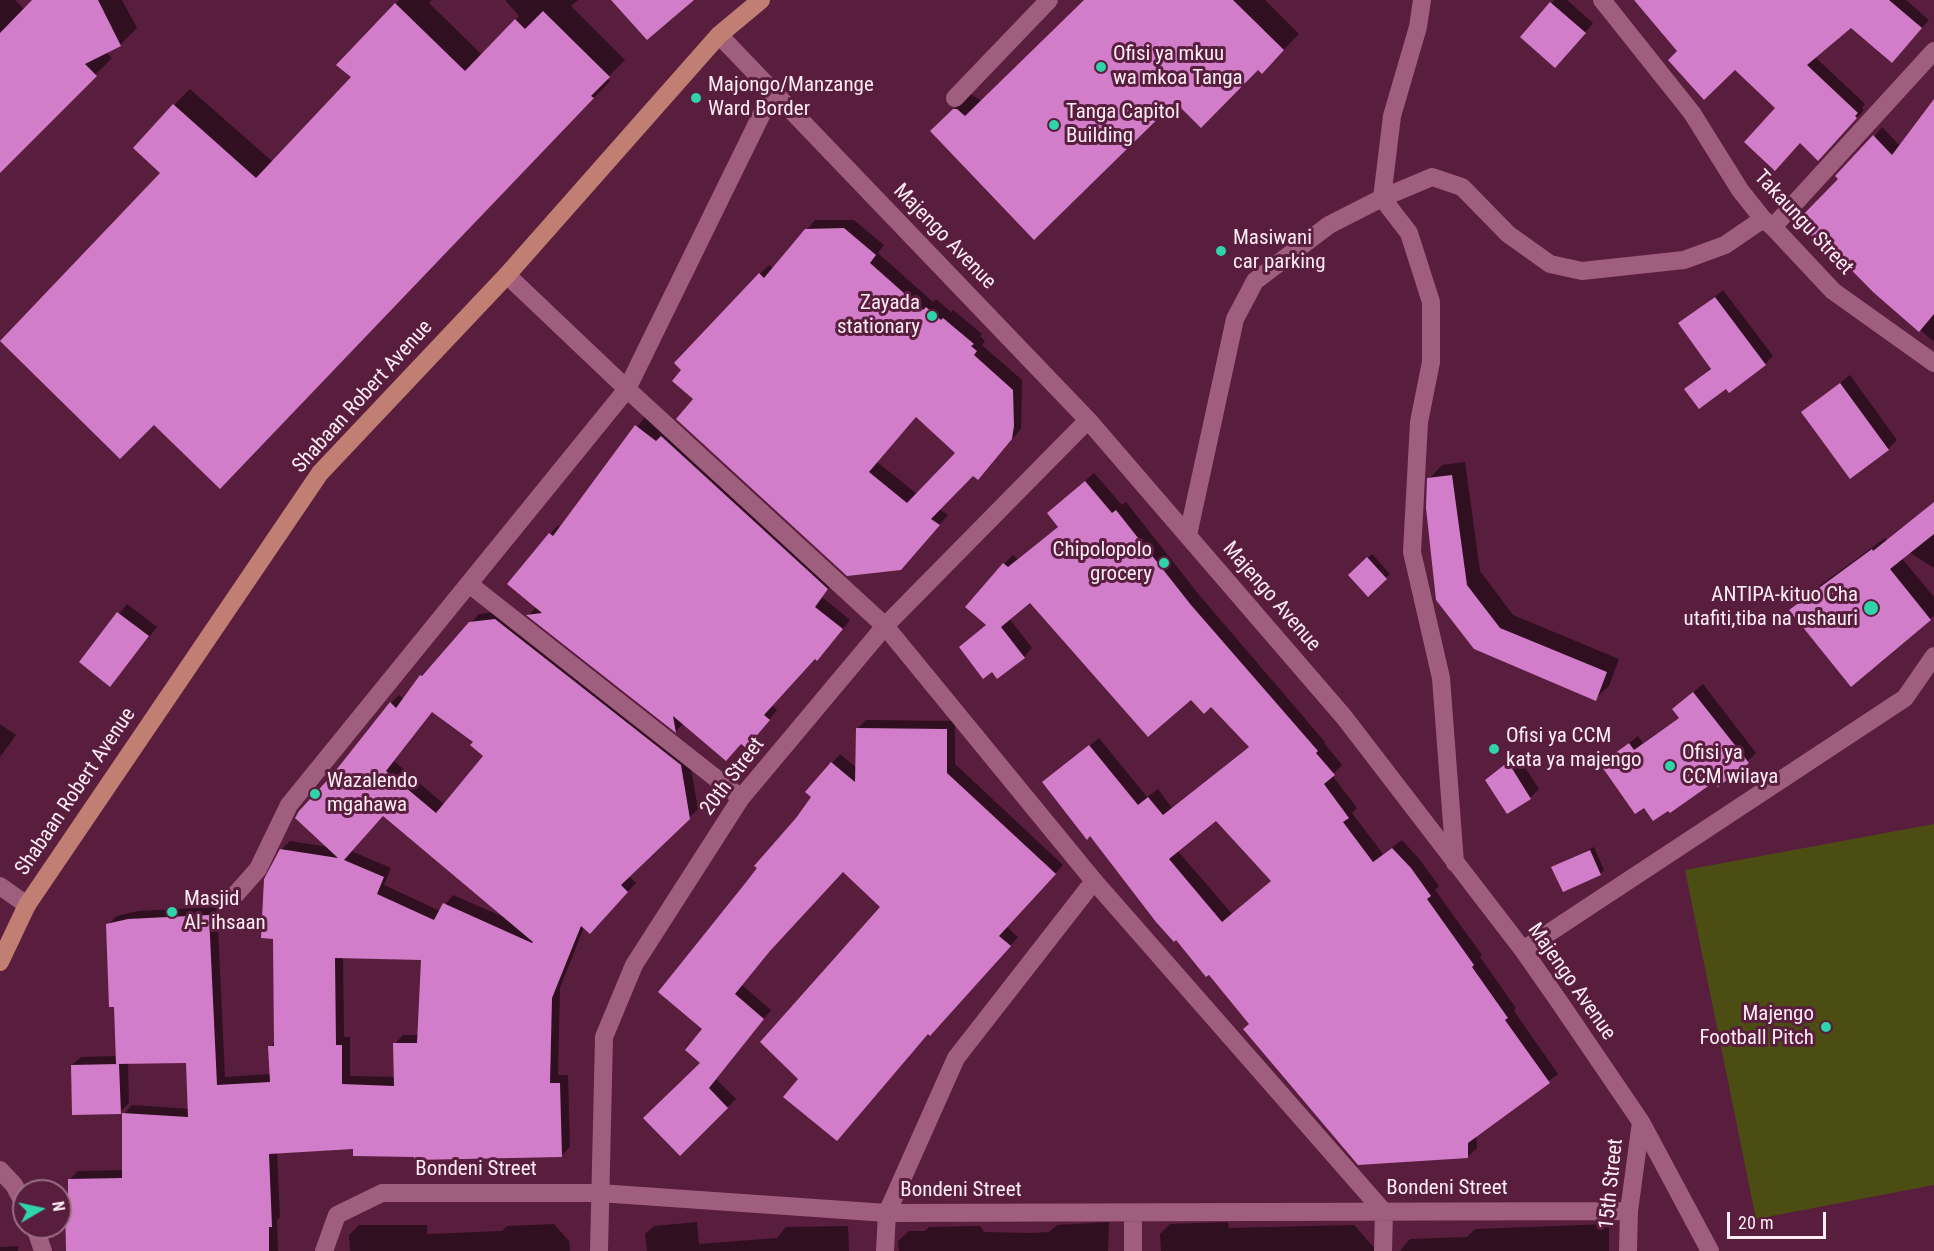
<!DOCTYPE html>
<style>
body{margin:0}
#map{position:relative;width:1934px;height:1251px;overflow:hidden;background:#591d3d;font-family:"Roboto Condensed",sans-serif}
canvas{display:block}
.north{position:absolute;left:12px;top:1179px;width:60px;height:60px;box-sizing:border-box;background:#591d3d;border:2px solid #9a7086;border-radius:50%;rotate:81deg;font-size:16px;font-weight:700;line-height:24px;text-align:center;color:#fcecf3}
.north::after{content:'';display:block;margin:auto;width:21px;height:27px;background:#2fd4aa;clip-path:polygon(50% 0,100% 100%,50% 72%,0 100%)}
.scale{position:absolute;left:1727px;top:1212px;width:99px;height:27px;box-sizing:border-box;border:3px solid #fcecf3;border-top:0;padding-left:8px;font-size:18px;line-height:21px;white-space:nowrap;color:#fcecf3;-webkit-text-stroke:4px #591d3d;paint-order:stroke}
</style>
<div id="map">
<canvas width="1934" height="1251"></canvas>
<div class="north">N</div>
<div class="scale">20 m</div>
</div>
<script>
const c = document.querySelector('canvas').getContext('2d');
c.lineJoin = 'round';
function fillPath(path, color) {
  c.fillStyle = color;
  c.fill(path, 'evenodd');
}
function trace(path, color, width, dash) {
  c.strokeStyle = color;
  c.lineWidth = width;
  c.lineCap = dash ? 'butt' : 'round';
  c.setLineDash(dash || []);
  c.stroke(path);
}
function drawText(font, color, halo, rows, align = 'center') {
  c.font = font + ' "Roboto Condensed",sans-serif';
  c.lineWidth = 6;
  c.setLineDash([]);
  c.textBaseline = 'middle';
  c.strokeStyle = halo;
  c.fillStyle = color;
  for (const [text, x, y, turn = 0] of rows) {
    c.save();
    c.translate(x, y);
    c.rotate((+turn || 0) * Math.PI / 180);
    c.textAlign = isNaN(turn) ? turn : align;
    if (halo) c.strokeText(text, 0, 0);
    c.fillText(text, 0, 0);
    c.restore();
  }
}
fillPath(new Path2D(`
 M1934,824V1185L1756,1219L1685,870Z`), '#4c4d12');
fillPath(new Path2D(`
 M0,0H15L25,10L35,0H122L137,28L120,45L106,52L112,58L0,171Z
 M399,0H432L429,3L482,55L519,16L505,0H578L571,6L625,60L607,78L610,81L237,471L162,173L174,105L190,89L273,162L353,77L338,65Z
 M1086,0H1265L1299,34L1262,72L1258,68L1175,100L932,131L970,94L982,101Z
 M1554,0H1567L1593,23L1564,58L1522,37Z
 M1634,0H1906L1929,20L1900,53L1851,26L1815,57L1865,104L1862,108L1864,110L1826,151L1735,68L1679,51Z
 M1934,102V342L1800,221L1840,179L1882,127L1900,146Z
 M815,220H854L884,245L878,253L933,302L936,299L951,312L953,310L982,334L980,336L985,341L982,345L1022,380L1021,429L987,468L973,474L939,509L948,515L910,559L696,399L760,274L769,265L774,269ZM917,416L957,453L917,494L877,462Z
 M1723,290L1773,356L1765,364L1726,386L1686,389L1712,367L1680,324Z
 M1850,375L1897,440L1888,449L1803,412Z
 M645,417L836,580L822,597L850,620L826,650L816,658L772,706L777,710L755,737L684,723L676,731L529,615L537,606L550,534L558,525L561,528Z
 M1465,462L1480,571L1513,615L1619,659L1609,686L1595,699L1475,647L1429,479L1442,465Z
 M1094,473L1122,505L1126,502L1200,596L1325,742L1324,743L1342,765L1332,775L1357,808L1352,813L1383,854L1402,840L1420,860L1439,886L1435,890L1482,955L1480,957L1516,1008L1514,1011L1558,1074L1476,1135L1477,1148L1468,1156L1251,1024L1044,782L1099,738L1147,797L1158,789L1172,808L1250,746L1211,705L1191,698L1030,601L1009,618L1032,648L1024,657L988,624L1004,564L1013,555L1017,559L1060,526L1058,505ZM1216,819L1273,880L1232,914L1177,850Z
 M1934,502V568L1890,540Z
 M1885,538L1934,597V615L1930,619L1791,610L1803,598Z
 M1372,554L1390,574L1368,595L1350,575Z
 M127,604L157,627L110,685L81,662Z
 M504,611L689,757L698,809L629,876L636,883L598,923L584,927L560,988L558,1075H568L570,1147L561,1156L416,1155L354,1147L277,1152L280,1217L277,1220L278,1251H66L69,1180L78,1171L124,1170V1114L132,1105L190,1109L187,1061L128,1062L129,1103L120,1112L72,1065L81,1057L118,1056L108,925L117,916L138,911L217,907L225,1077L271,1074L270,1047L276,1041L281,850L290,841L328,847L334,775L391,703L399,695L404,699L421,676L479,614ZM433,710L475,742L486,756L445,805L394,761ZM383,815L506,918L453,895L440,911L384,885L391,868L351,851ZM343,956L423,958L419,1035H403L395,1044V1077L350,1076V1037H344Z
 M1703,684L1756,753L1748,761L1714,780L1644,806L1602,764L1638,736L1643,743L1680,717L1674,709Z
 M866,720L955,721V764L1063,865L1007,927L1018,937L939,1026L928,1033L800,1079L882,907L843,870L778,941L742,985L771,1010L716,1079L736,1099L680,1153L702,1063L704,1029L797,819L813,797L807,792L840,754L857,768V729Z
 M0,724L16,735L0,757Z
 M1517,755L1539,789L1530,798L1487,780Z
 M1594,847L1604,870L1600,874L1553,867Z
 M697,1222L699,1244L777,1238L786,1227L848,1226L849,1251H647L645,1234L654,1226Z
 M1109,1222L1108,1251H899L898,1241L909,1231H925L929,1227L980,1226L984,1232L1031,1233L1049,1232L1057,1225Z
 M1228,1222L1229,1228L1354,1225L1377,1251H1161L1160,1234L1170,1224Z
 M554,1224L569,1241L570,1251H350L349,1235L359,1225H427V1234L502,1231L507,1226Z
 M1609,1224V1251H1400L1410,1239L1467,1237L1475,1229Z
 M18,1246V1251H0V1247Z`), '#0007');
fillPath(new Path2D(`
 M32,0H98L121,46L85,64L97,76L0,173V33Z
 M611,0H694L647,40Z
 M1084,0H1233L1284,50L1262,74L1258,70L1201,128L1175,102L1034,240L930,131L953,109H957L965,116Z
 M1634,0H1889L1922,28L1892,63L1851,28L1807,65L1858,113L1855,116L1857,118L1818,161L1800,143L1775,171L1744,142L1775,108L1735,70L1704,100L1668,60L1677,51Z
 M1550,2L1586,33L1555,68L1520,37Z
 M395,3L465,71L515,19L525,29L543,11L610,77L591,96L594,98L220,489L154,425L120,459L0,341L160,173L133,148L173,104L256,178L351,77L336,65Z
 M1934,99V314L1919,332L1873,292L1819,237L1816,240L1797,221L1838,179L1835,176L1873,135L1892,155Z
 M844,228L876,255L870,263L923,310L926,307L941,320L943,318L974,344L971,346L977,351L974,355L1013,390L1014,426L1012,439L978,480L973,476L931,519L940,525L901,570L847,576L676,419L693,399L672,381L681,370L674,363L759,273L764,278L805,229ZM916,417L955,453L907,503L869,472Z
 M1715,297L1766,365L1729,393L1726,389L1699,409L1684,389L1711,369L1678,323Z
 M1840,383L1889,450L1850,479L1801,412Z
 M635,425L656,441L661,436L828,589L815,607L843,629L817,661L815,659L764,715L770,720L746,748L741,744L726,761L673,716L676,733L526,615L542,613L507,584L549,533L553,536Z
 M1452,475L1467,585L1500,628L1607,672L1596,701L1474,649L1436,600L1426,508L1427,478Z
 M1085,481L1112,513L1116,510L1191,605L1318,751L1316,753L1335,775L1324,784L1349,818L1343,822L1373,862L1392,848L1411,868L1431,896L1427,899L1474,965L1472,967L1508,1018L1505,1020L1550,1083L1468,1143V1158L1358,1165L1243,1029L1249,1024L1209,975L1206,977L1176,940L1174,942L1156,922L1090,836L1087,840L1042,782L1089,745L1138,805L1148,797L1163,815L1249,747L1211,707L1204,714L1191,700L1148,737L1030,603L1001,627L1025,658L997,679L992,672L983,679L959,647L986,625L965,607L1003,563L1008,567L1058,527L1047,513ZM1216,821L1271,881L1222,922L1169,859Z
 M1934,502V534L1890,569L1931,620L1851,687L1789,610L1872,549L1873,551Z
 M1367,557L1387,579L1368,597L1348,575Z
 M117,612L149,636L110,687L79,662Z
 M495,619L681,765L690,819L621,885L628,892L590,934L581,926L552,998L550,1083H560L562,1157L414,1160V1157L353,1156V1149L269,1154L272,1227H269V1251H66L65,1199H68V1179L122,1178V1113L188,1117L186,1063L116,1064L114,1007H109L106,924L128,919L209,915L217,1085L270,1082L268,1046H274L273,939L261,938L264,879L280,849L338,858L295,818L299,811L333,774L390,702L396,708L420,675L422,676L469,622ZM432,712L473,742L470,745L483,756L436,813L386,771ZM383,816L533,942L532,943L443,903L434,920L377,894L384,877L344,860ZM335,958L421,960L417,1043H393L394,1086L342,1084V1045H336Z
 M1693,692L1749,763L1718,787L1714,782L1670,813L1668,811L1653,821L1644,808L1635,814L1600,764L1629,743L1634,750L1679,718L1672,709Z
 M856,728L947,729V773L1056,874L999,936L1011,946L930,1036L928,1034L837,1141L783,1097L798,1079L760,1042L880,907L843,872L770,951L735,994L764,1019L709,1088L728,1108L680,1156L643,1118L700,1063L685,1050L702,1029L658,992L747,881L757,868L754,866L796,818L811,797L805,792L831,762L855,782Z
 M1508,762L1531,799L1507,814L1485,780Z
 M1590,850L1601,875L1563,892L1551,867Z
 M119,1064L121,1114L72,1115L71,1065Z`), '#d17dc9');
trace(new Path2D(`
 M1422,0L1418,27L1392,116L1382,198L1409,233L1431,302V362L1419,422L1412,552L1441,678L1455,863
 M1602,0L1692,113L1740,190L1763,219L1773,227L1833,291L1934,363
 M719,35L1088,420L1344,717L1523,950L1558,1000L1641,1122L1710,1251
 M955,98L1049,0
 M1773,227L1934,51
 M507,275L627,389L885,626L1094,881L1384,1212L1383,1251
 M1188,535L1235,319L1255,281L1329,225L1382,198L1432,177L1462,187L1508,234L1550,264L1582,271L1684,260L1725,245L1763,219
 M469,584L741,798
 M0,886L27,905
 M236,894L258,869L289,805L627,389L773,91
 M1523,950L1905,698L1934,656
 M0,1170L14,1185L24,1204
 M35,1227L43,1251
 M324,1251L337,1215L382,1193H599L887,1213L1629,1211
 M599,1251L604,1037L634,965L741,798L885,626L1088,420
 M885,1251L887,1213L956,1058L1094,881
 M1133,1251V1213
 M1628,1251L1629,1211L1641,1122`), '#a05e7e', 18);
trace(new Path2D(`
 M0,962L27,905L320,473L507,275L719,35L761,0`), '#c17e73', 18);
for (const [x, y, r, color] of [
 [1101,67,6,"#2fd4aa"],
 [696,98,6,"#2fd4aa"],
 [1054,125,6,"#2fd4aa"],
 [1221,251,6,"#2fd4aa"],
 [932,316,6,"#2fd4aa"],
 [1164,563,6,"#2fd4aa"],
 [1871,608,8,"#2fd4aa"],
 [1494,749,6,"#2fd4aa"],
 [1670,766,6,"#2fd4aa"],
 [315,794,6,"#2fd4aa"],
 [172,912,6,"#2fd4aa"],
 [1826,1027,6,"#2fd4aa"]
]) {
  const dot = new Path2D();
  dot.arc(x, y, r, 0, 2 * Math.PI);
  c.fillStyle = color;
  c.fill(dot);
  trace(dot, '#591d3d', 2);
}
drawText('21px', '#fcecf3', '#591d3d', [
 ["Ofisi ya mkuu",1113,55],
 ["wa mkoa Tanga",1113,79],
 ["Majongo/Manzange",708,86],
 ["Ward Border",708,110],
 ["Tanga Capitol",1066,113],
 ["Building",1066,137],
 ["Masiwani",1233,239],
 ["car parking",1233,263],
 ["Zayada",920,304,"right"],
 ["stationary",920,328,"right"],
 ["Chipolopolo",1152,551,"right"],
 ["grocery",1152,575,"right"],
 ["ANTIPA-kituo Cha",1858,596,"right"],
 ["utafiti,tiba na ushauri",1858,620,"right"],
 ["Ofisi ya CCM",1506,737],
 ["kata ya majengo",1506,761],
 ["Ofisi ya",1682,754],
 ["CCM wilaya",1682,778],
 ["Wazalendo",327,782],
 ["mgahawa",327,806],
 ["Masjid",184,900],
 ["Al- ihsaan",184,924],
 ["Majengo",1814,1015,"right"],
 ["Football Pitch",1814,1039,"right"]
], 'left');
drawText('21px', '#fcecf3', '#591d3d', [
 ["Takaungu Street",1803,223,47],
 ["Majengo Avenue",944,237,46],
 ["Shabaan Robert Avenue",363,397,-48],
 ["Majengo Avenue",1271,597,49],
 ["20th Street",733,777,-53],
 ["Shabaan Robert Avenue",76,792,-56],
 ["Majengo Avenue",1571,982,55],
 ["Bondeni Street",476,1170],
 ["15th Street",1612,1184,-84],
 ["Bondeni Street",1447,1189],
 ["Bondeni Street",961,1191]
]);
</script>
